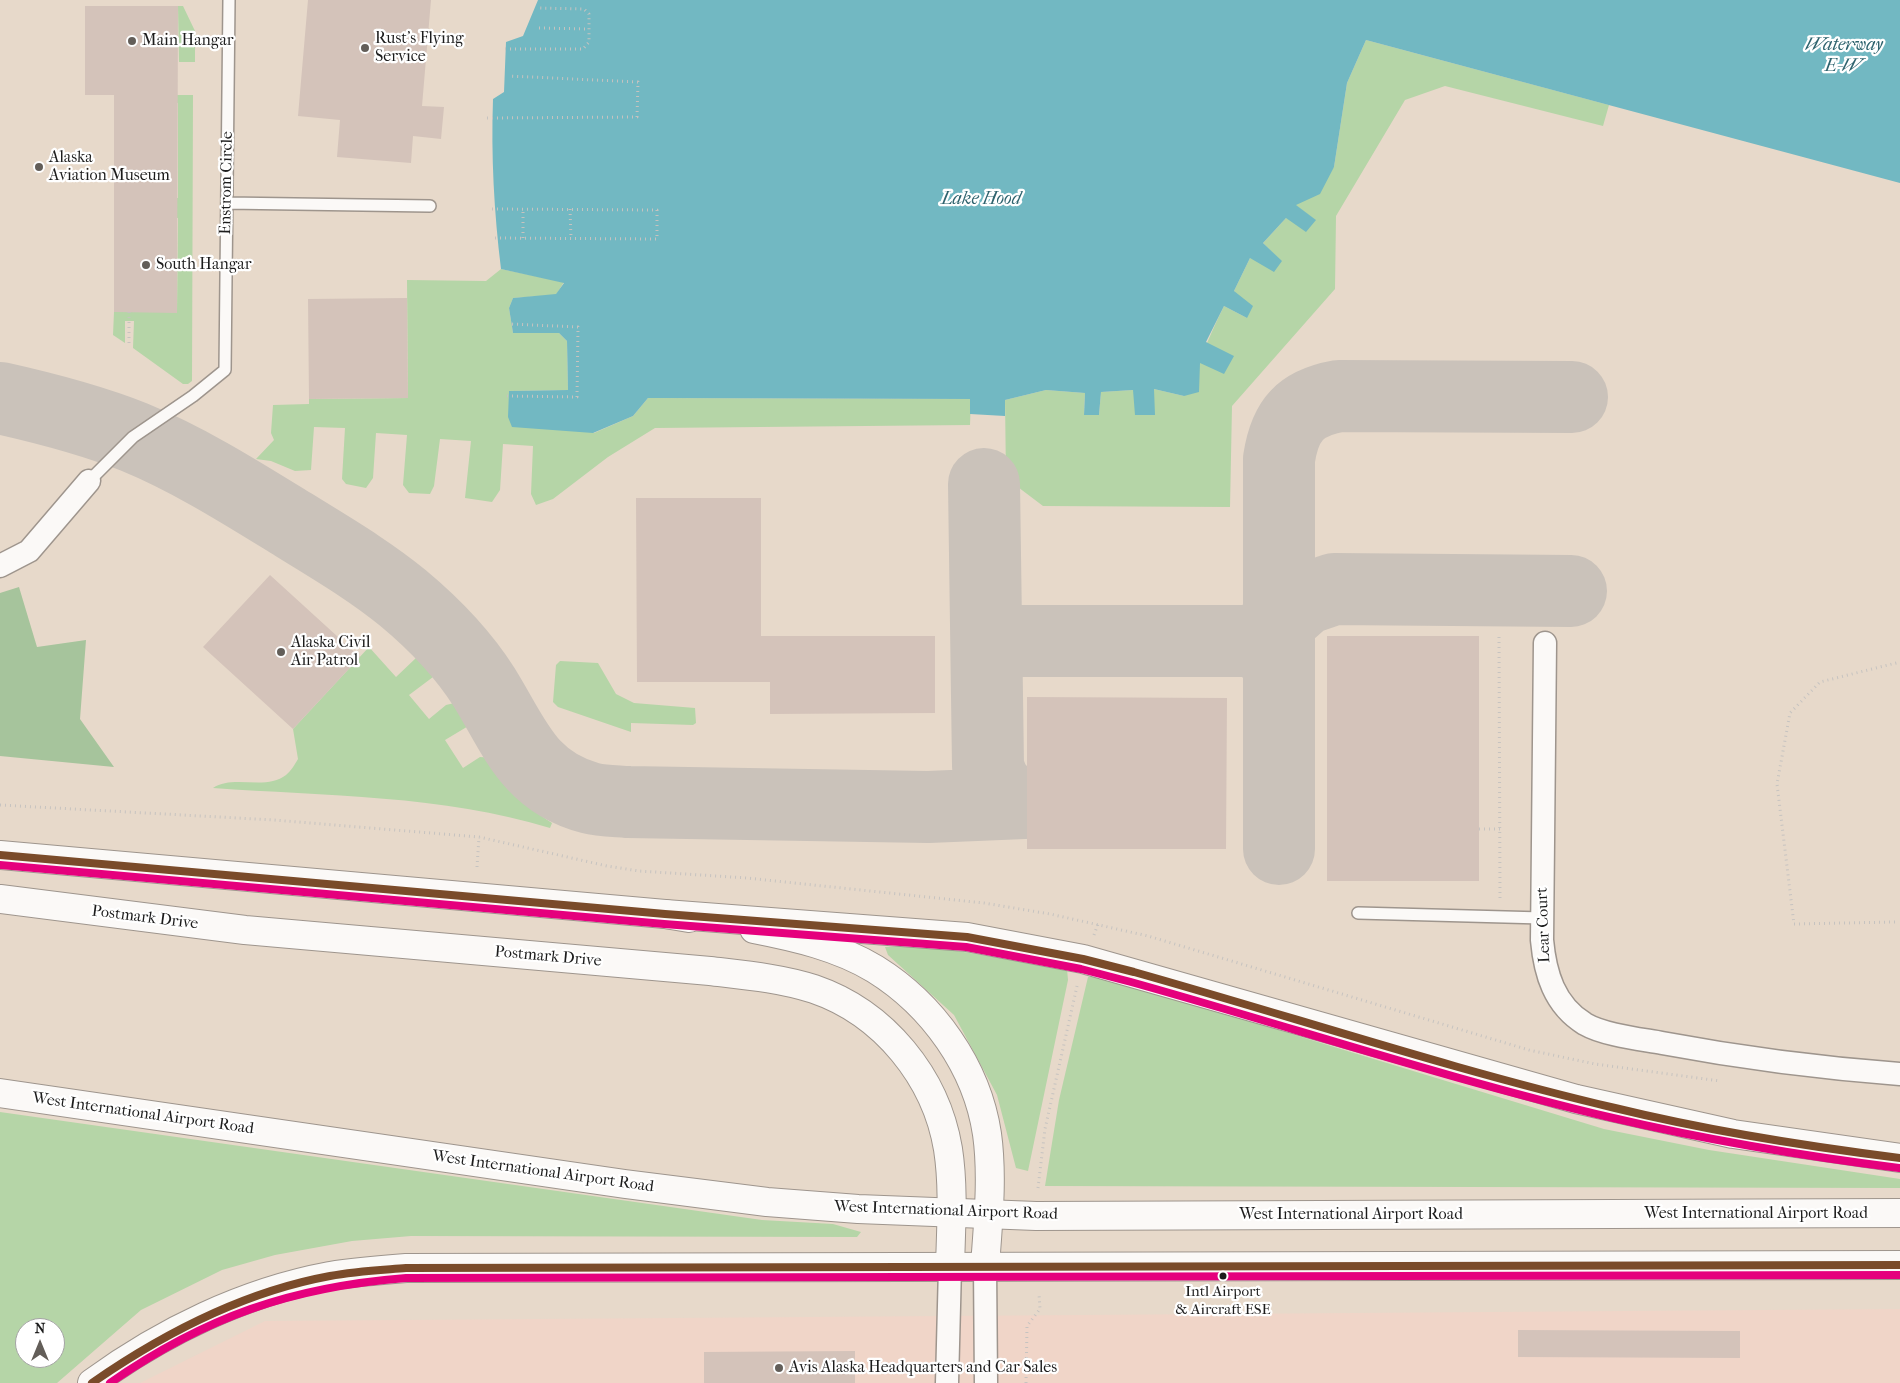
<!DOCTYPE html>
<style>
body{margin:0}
#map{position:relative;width:1900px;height:1383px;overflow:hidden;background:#e7d9ca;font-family:"IM FELL French Canon",serif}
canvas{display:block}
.north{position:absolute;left:15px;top:1318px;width:50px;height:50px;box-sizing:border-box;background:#fff;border:1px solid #a4a4a4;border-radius:50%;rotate:0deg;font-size:14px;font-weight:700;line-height:20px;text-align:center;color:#1c1c1c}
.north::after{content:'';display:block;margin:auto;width:18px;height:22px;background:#635e59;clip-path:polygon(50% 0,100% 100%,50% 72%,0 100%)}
</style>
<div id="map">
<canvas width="1900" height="1383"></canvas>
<div class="north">N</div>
</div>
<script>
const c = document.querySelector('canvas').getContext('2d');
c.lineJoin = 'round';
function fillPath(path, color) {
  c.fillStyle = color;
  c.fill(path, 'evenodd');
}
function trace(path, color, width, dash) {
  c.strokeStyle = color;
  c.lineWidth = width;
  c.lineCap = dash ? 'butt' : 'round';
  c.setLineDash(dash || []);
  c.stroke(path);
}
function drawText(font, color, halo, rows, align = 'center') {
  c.font = font + ' "IM FELL French Canon",serif';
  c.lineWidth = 4.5;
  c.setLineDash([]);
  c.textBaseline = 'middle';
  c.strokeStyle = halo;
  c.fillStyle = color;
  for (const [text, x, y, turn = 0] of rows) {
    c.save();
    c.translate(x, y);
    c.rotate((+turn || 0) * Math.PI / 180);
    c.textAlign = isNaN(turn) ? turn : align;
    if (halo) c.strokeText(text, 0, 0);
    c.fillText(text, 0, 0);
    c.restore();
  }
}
fillPath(new Path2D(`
 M1900,1309V1383H140L265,1321Z`), '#f0d5c8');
fillPath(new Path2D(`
 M178,6H183L195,31V62H179Z
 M1366,40L1609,105L1603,126L1445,86L1405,100L1336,216L1335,289L1232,406L1230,507L1043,506L1006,478L1005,400L1046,390L1085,393L1084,415H1099L1101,392L1133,390L1154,415V389L1184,396C1198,366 1209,336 1224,306L1247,318L1234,291L1250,258L1281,261L1263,243L1286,218L1315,220L1295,205L1334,167L1347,83Z
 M136,95H193L192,381L188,384H183L133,348L134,321H125V343L113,335L114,312H177L178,218L136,217V198H178V103L136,102Z
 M501,269L564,282L556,295L513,298L509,308L513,333H559L567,341L568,390L509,391L594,433L633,416L648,398L971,399L970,425L655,428L608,457L553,499L536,505L531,494L533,446L503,444L500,490L492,502L465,498L471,441L440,439L434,486L430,494L409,493L403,485L407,435L376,433L373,478L366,488L346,484L342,479L345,428L314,427L311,470L295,471L271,461L256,459L274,440L271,433L273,405L309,404V399L408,398L407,280L486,281Z
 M369,647L396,677L416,658L429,656L437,665V674L409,695L429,719L446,705L463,701L474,718L470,725L445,740L463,768L480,757L496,758C509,790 523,804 552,823L550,828C443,795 325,796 213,788C233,774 266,791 286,775C291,771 295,764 298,759L293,729Z
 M560,661L598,663L616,694L634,703L695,708L696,723L693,725L631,723V732L558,707L553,702L556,665Z
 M927,946L1067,969L1068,980L1028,1171L1016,1168L997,1095L954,1015L888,955L885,947Z
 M1088,977H1104L1604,1129L1709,1150L1900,1179V1188L1045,1186L1059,1100Z
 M0,1112L762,1220L833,1224L861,1232L857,1237L411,1236L352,1241L275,1255L222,1270L141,1310L57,1383H0ZM25,1328H55V1358H25Z`), '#b5d5a7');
fillPath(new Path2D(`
 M19,587L37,647L86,640L80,719L114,767L0,756V593Z`), '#a6c49c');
fillPath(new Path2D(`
 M538,0H1900V183L1366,40L1347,83L1334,167L1320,194L1296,205L1316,220L1306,232L1286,218L1263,243L1282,261L1274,272L1250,258L1234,291L1253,306L1247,318L1224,306L1206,342L1234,356L1224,374L1200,363L1199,392L1184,396L1154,389L1155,415H1135L1133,390L1101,392L1099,415H1084L1085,393L1046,390L1005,400V416L970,414V399L648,398L633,416L593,433L512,427L508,417L509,391L568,390L567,341L559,333H513L509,308L513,298L556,294L564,283L501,269C494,211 491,156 493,99L504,92L506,42L523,36Z`), '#72b8c2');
trace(new Path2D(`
 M0,398C45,408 91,420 134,437C190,460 242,493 294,525C331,548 369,570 403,598C433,623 463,654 484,687C514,735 528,782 590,798C602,801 616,801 628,802L928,807L1024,803
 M984,484L988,766C994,788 1003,797 1024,803
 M1248,641L1263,636L1305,599L1334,589L1571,591
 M987,660L1005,644L1016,641H1248L1261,645L1279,663
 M1279,849V459C1285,420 1300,403 1339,396L1572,397`), '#cac2ba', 72);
fillPath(new Path2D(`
 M308,0H431L422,106L444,107L441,139L413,136L411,163L337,157L340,120L298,116Z
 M85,6H178L177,313L114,312V95H85Z
 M407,298L408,398L309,399L308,299Z
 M636,498H761V636H935V713L770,714V682H637Z
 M270,575L360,657L293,729L203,647Z
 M1327,636H1479V881H1327Z
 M1027,697L1227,698L1226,849H1027Z
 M1518,1330L1740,1331V1358L1518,1357Z
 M855,1351V1383H704V1352Z`), '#d4c3ba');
const service = new Path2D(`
 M227,203L430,206
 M89,481L133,437L193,396L225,370L229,0
 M1358,913L1542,918`);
const minor = new Path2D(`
 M0,566L29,551L89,481
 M1545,643L1542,940C1545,973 1554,1005 1585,1024C1604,1035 1640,1039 1662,1043C1742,1058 1820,1068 1900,1074
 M985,1266L986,1383
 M947,1383L950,1267`);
const tertiary = new Path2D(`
 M0,855L665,914L689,918
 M0,899L245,930L710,971C744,975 780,978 814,989C884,1013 936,1077 948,1149C954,1188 951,1228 950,1267
 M754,929C795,937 839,947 875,969C933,1005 977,1067 987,1134C993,1177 988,1223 985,1266`);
const primary = new Path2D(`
 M665,914L967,937L1083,959L1576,1099L1733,1134L1900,1158
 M0,1093L625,1184L767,1202L858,1209L1036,1216L1900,1213
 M92,1383C162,1332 244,1292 330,1276C355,1272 380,1270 406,1268L1900,1265`);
trace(service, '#9e958d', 14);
trace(minor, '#9e958d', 25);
trace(tertiary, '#9e958d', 30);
trace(primary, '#9e958d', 30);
trace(new Path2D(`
 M539,28L589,29
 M505,49H583L589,42V14L584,9L538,8
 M487,118L637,117L638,82L509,76
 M492,209L657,210V239L492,238
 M570,209L571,238
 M523,238V209
 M129,312V345
 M507,396L577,397L578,327L510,324
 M1499,637L1500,898
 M0,805L274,820L479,837L607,866L639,871L747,878L984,903L1050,914L1148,936L1529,1050L1595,1064L1720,1081
 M1479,829H1500
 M477,867L479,837
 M1895,922L1794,924L1777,784L1790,713L1820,682L1900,662
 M1094,935L1098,924
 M1038,1188L1045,1129L1077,986
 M1026,1383L1027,1326L1040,1309L1039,1294`), '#c6c3c0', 3, [1, 4]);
trace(service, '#fbf9f7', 11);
trace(minor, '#fbf9f7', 22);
trace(tertiary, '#fbf9f7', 28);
trace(primary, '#fbf9f7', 28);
trace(new Path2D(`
 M0,855L665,914L967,937L1083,959L1134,972C1294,1017 1453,1070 1615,1108C1709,1131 1804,1146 1900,1158
 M92,1383C164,1333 243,1292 330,1276C355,1271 381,1270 406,1268L1900,1265`), '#7a4b2a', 8);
trace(new Path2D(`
 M0,865L664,924L966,947L1081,969L1131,982C1292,1027 1451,1080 1613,1118C1707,1140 1803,1156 1899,1168
 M110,1383C205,1317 291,1287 406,1278L1900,1275`), '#e5007d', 8);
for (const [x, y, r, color] of [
 [132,41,5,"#635e59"],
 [365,48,5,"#635e59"],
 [39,167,5,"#635e59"],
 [146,265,5,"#635e59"],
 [281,652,5,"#635e59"],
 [1223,1276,4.5,"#1c1c1c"],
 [779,1368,5,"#635e59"]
]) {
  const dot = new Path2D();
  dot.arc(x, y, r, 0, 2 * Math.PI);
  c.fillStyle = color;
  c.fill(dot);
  trace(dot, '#fff', 2);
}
drawText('15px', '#1c1c1c', '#fff', [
 ["Intl Airport",1223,1292],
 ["& Aircraft ESE",1223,1310]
]);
drawText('16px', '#1c1c1c', '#fff', [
 ["Rust's Flying",375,39],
 ["Service",375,57],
 ["Main Hangar",142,41],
 ["Alaska",49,158],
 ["Aviation Museum",49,176],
 ["South Hangar",156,265],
 ["Alaska Civil",291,643],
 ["Air Patrol",291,661],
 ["Avis Alaska Headquarters and Car Sales",789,1368]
], 'left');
drawText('16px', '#1c1c1c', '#fff', [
 ["Enstrom Circle",227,183,-89],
 ["Postmark Drive",145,918,7],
 ["Lear Court",1544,925,-92],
 ["Postmark Drive",548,957,5],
 ["West International Airport Road",143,1114,8],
 ["West International Airport Road",543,1172,8],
 ["West International Airport Road",946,1211,2],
 ["West International Airport Road",1756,1214],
 ["West International Airport Road",1351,1215]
]);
drawText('italic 18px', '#2e636e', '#fff', [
 ["Waterway",1844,46],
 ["E-W",1844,67],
 ["Lake Hood",981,200]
]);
</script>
